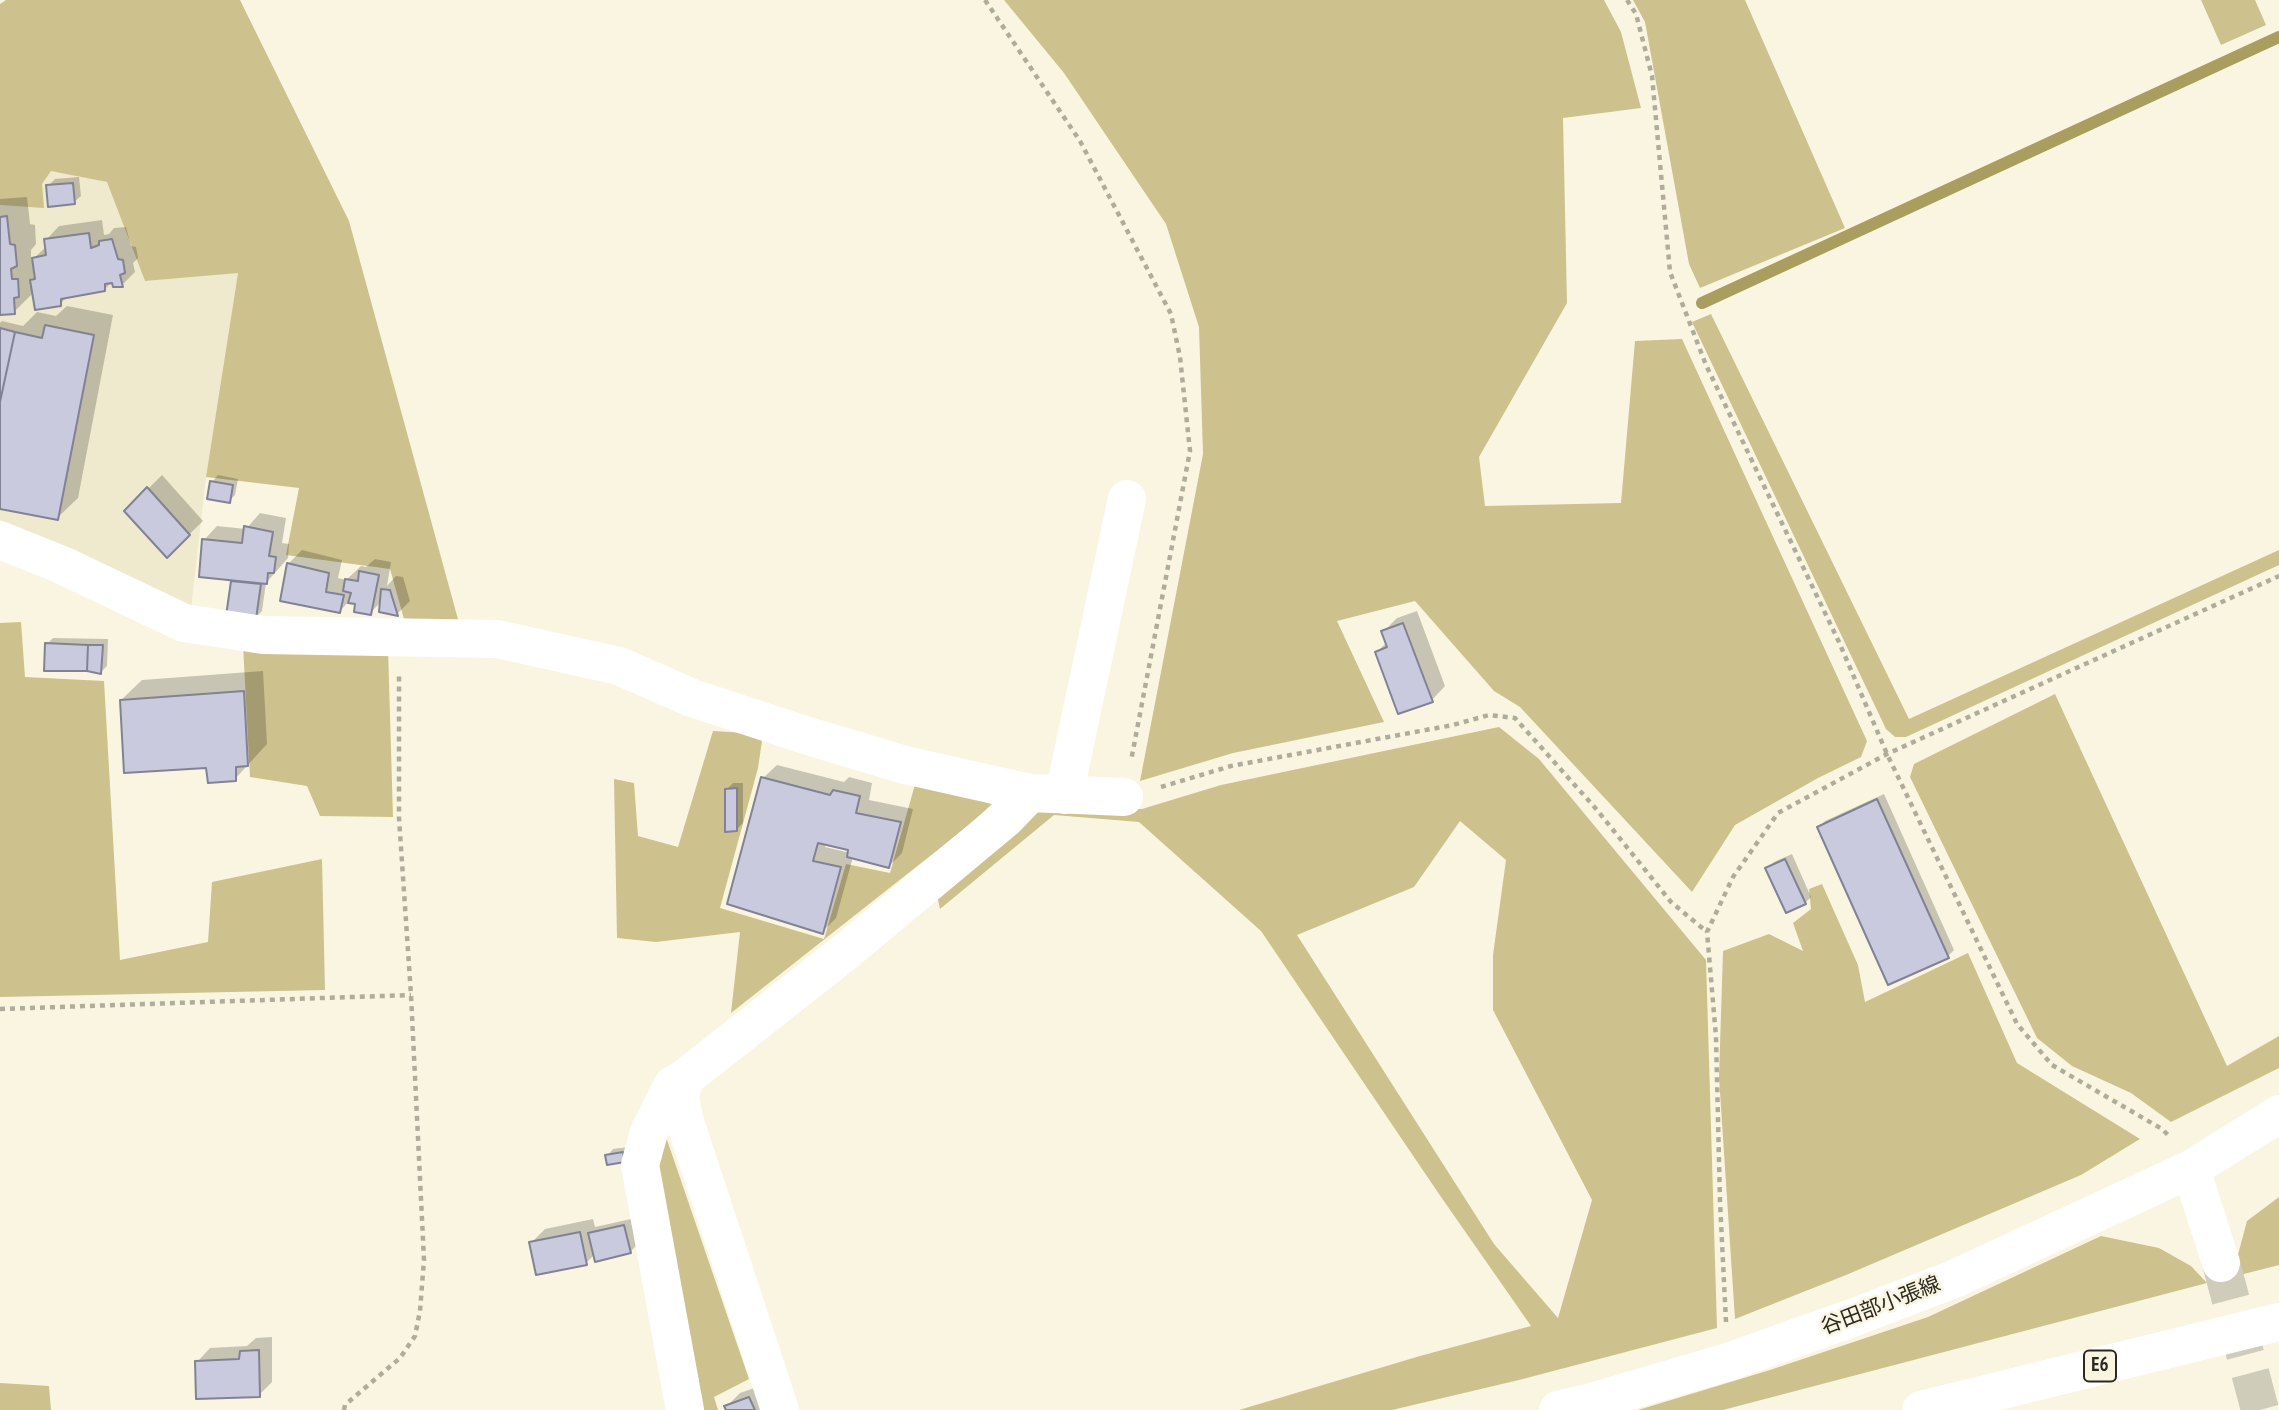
<!DOCTYPE html>
<meta charset="utf-8">
<style>
body{margin:0}
canvas{display:block;background:#f9f5e0}
</style>
<canvas width="2279" height="1410"></canvas>
<script>
const c = document.querySelector('canvas').getContext('2d');
c.lineJoin = 'round';
function fillPath(path, color) {
  c.fillStyle = color;
  c.fill(path, 'evenodd');
}
function trace(path, color, width, dash) {
  c.strokeStyle = color;
  c.lineWidth = width;
  c.lineCap = dash ? 'butt' : 'round';
  c.setLineDash(dash || []);
  c.stroke(path);
}
function drawText(font, color, halo, rows, align = 'center') {
  c.font = font + ' "PT Sans Narrow","Noto Sans JP",sans-serif';
  c.lineWidth = 5;
  c.setLineDash([]);
  c.textBaseline = 'middle';
  c.strokeStyle = halo;
  c.fillStyle = color;
  for (const [text, x, y, turn = 0] of rows) {
    c.save();
    c.translate(x, y);
    c.rotate((+turn || 0) * Math.PI / 180);
    c.textAlign = isNaN(turn) ? turn : align;
    if (halo) c.strokeText(text, 0, 0);
    c.fillText(text, 0, 0);
    c.restore();
  }
}
fillPath(new Path2D(`
 M51,170L108,182L145,281L238,272L206,477L191,609L53,541L0,520V205L10,204L42,184Z`), '#efe9cd');
fillPath(new Path2D(`
 M6,0H240L349,221L459,623L404,619L390,569L286,555L299,488L206,477L238,273L145,281L107,182L51,171L42,184L44,208L0,205V4Z
 M1004,0H1604L1621,32L1641,108L1563,118L1567,303L1479,457L1485,506L1621,503L1635,341L1682,339L1867,741L1861,757L1818,778L1735,825L1692,892L1520,707L1494,691L1415,601L1337,621L1384,722L1233,753L1140,781L1203,454L1199,327L1166,224L1064,73Z
 M1633,0H1745L1845,228L1700,288L1689,264L1645,22Z
 M2201,0H2255L2266,25L2221,45Z
 M1711,314L1909,719L2279,550V565L1906,737H1895L1886,729L1692,322Z
 M21,622L25,677L104,681L120,960L208,942L212,882L322,859L325,990L0,997V623Z
 M243,645L388,648L393,817L320,816L307,786L250,777Z
 M2055,694L2227,1066L2279,1036V1068L2171,1122L2131,1093L2072,1066L2037,1038L1910,777L1914,764Z
 M1499,727L1539,759L1706,960L1717,1328L1519,1380L1392,1410H1239L1420,1356L1531,1326L1439,1194L1261,931L1139,822L1054,815L940,909L937,895L1045,804L1095,809H1142L1221,785ZM1460,821L1506,860L1493,955V1010L1592,1200L1558,1318L1494,1244L1297,935L1414,887Z
 M713,731L763,734L758,768L720,908L824,939L846,864L890,873L916,781L992,804L968,826L731,1013L740,932L656,942L617,938L614,779L634,783L638,836L678,847Z
 M1822,884L1858,965L1865,1002L1968,953L2017,1063L2140,1139L2081,1175L1846,1275L1735,1319L1719,1077L1723,951L1769,934L1803,951L1793,923L1811,909L1809,889Z
 M664,1131L749,1379L714,1397L718,1410H698L648,1171Z
 M2279,1197V1265L2232,1277L2247,1221Z
 M2101,1236L2159,1248L2191,1266L2207,1283L1723,1410H1638L1770,1370L1928,1317Z
 M0,1383L49,1386L51,1410H0Z`), '#cdc28d');
fillPath(new Path2D(`
 M79,177L81,196L74,202L48,186L55,179Z
 M27,197L30,224L35,225L36,244L31,250V261L47,246L46,240L59,226L102,220L104,235L109,234L114,228L126,227L131,246L136,247L138,258L133,263L135,272L122,285L113,281L105,289L68,296L60,304L34,292L14,312L0,313V199Z
 M67,306L113,315L78,498L57,518L0,507V323L2,321L23,326L37,312L56,316Z
 M162,475L203,521L167,556L126,511Z
 M218,475L238,479L235,495L229,501L212,482Z
 M260,513L286,518L282,543L289,544L288,558L266,583L262,611L255,618L233,581L235,579L204,540L217,526L246,529Z
 M302,550L342,560L338,578L346,580L361,566L366,567L375,559L391,562L387,586L396,576L403,577L410,601L397,614L381,602L370,613L357,603L349,601L340,611L288,564Z
 M1417,611L1445,686L1432,700L1377,652L1387,642L1383,632L1397,618Z
 M53,638L108,639L107,666L101,672L47,644Z
 M263,671L267,744L235,779L208,766L121,700L142,680Z
 M777,765L844,782L849,777L872,783L869,800L913,809L902,853L889,866L853,857L836,918L822,932L763,778ZM826,843L855,851V854L825,847Z
 M733,783H743V823L736,830L727,789Z
 M1884,794L1954,950L1948,956L1819,827L1825,821Z
 M1792,854L1811,897L1805,903L1767,869L1774,862Z
 M629,1147L630,1154L607,1156L613,1149Z
 M593,1219L595,1227L631,1219L637,1245L630,1252L595,1254L586,1263L531,1243L545,1229Z
 M272,1337V1382L259,1395L197,1362L210,1348L247,1346L256,1338Z
 M763,1385L774,1410H728L726,1407L740,1393Z`), '#0003');
trace(new Path2D(`
 M1702,303L2279,37`), '#a99d60', 12);
const building = new Path2D(`
 M73,183L75,204L48,207L46,185Z
 M7,216L10,244L15,245L17,266L11,269L12,279H18L19,297L14,298L15,314L0,315V217Z
 M89,233L91,248L99,245V241L112,239L118,259L123,260L125,273L120,275L123,287H113L112,283L105,284V291L61,299V306L35,310L30,280L35,279L32,258L46,255L44,239Z
 M45,325L94,335L58,520L0,509V402L15,332L42,338Z
 M0,328L15,332L0,402Z
 M210,481L233,485L230,503L207,499Z
 M147,487L190,535L167,558L124,511Z
 M244,526L273,532L269,556L276,557L274,573H268L267,584L199,577L202,539L242,543Z
 M287,563L329,573L326,592L344,595L340,613L280,601Z
 M359,571L379,575L371,615L354,612L355,604L348,603L351,593L343,591L345,579L358,581Z
 M231,581L261,584L256,619L226,616Z
 M381,589L390,590L398,616L379,612Z
 M1403,623L1433,702L1398,714L1375,652L1387,647L1381,631Z
 M45,643L88,645L87,671H44Z
 M88,645H103L101,674L87,671Z
 M244,691L248,766L236,767V781L208,783L206,768L124,773L120,700Z
 M761,777L830,795L833,790L860,796L856,813L901,822L889,868L847,857L848,850L818,843L813,861L841,867L823,934L727,904Z
 M737,788V831L725,832V789Z
 M1877,799L1949,958L1888,985L1817,827Z
 M1785,859L1806,904L1786,913L1765,868Z
 M623,1152L625,1162L607,1165L605,1155Z
 M624,1225L631,1253L595,1262L588,1233Z
 M580,1232L587,1265L536,1275L529,1242Z
 M259,1350L260,1397L196,1399L195,1361L239,1359L240,1351Z
 M749,1397L755,1410H726L724,1406Z`);
fillPath(building, '#cacade');
trace(building, '#828295', 2);
trace(new Path2D(`
 M2221,1263L2260,1410`), '#d0ccba', 38, [38, 19]);
trace(new Path2D(`
 M985,0L1080,141L1171,314L1180,357L1190,451L1131,761
 M1627,0L1636,14L1652,76L1670,272L1706,365L1839,642L1887,754L2017,1024L2052,1065L2162,1129L2169,1136
 M1161,787L1231,766L1453,725L1489,715L1515,718L1597,810L1671,902L1707,932
 M0,1009L411,995
 M1726,1322L1720,1202L1716,1037L1707,932L1733,877L1778,813L1887,754L2279,576
 M344,1410L345,1405L400,1358L415,1336L420,1311L424,1260L411,995L399,818V676`), '#afac9b', 4.5, [5, 5]);
trace(new Path2D(`
 M0,540L62,565L184,623L263,635L497,639L619,666L692,698L808,736L905,765L1030,793L1124,797
 M1064,795L1127,499
 M685,1078L680,1097L685,1122L780,1410
 M685,1410L640,1165L649,1132L672,1086L685,1078L849,949L1005,819L1030,793`), '#fff', 38);
trace(new Path2D(`
 M2191,1169L2221,1263
 M1558,1410L1588,1403L1728,1362L1852,1318L1954,1279L2191,1169L2279,1114`), '#fff', 38);
trace(new Path2D(`
 M1921,1410L2279,1322`), '#fff', 38);
for (const [x, y, w] of [
 [2100,1366,32]
]) {
  const box = new Path2D();
  box.roundRect(x - w / 2, y - 15.5, w, 31, 5);
  c.fillStyle = '#f9f5e0';
  c.fill(box);
  trace(box, '#2a2820', 2);
}
drawText('bold 19px', '#2a2820', null, [
 ["E6",2100,1366]
]);
drawText('21px', '#2a2820', '#f9f5e0', [
 ["谷田部小張線",1881,1306,-21]
]);
</script>
